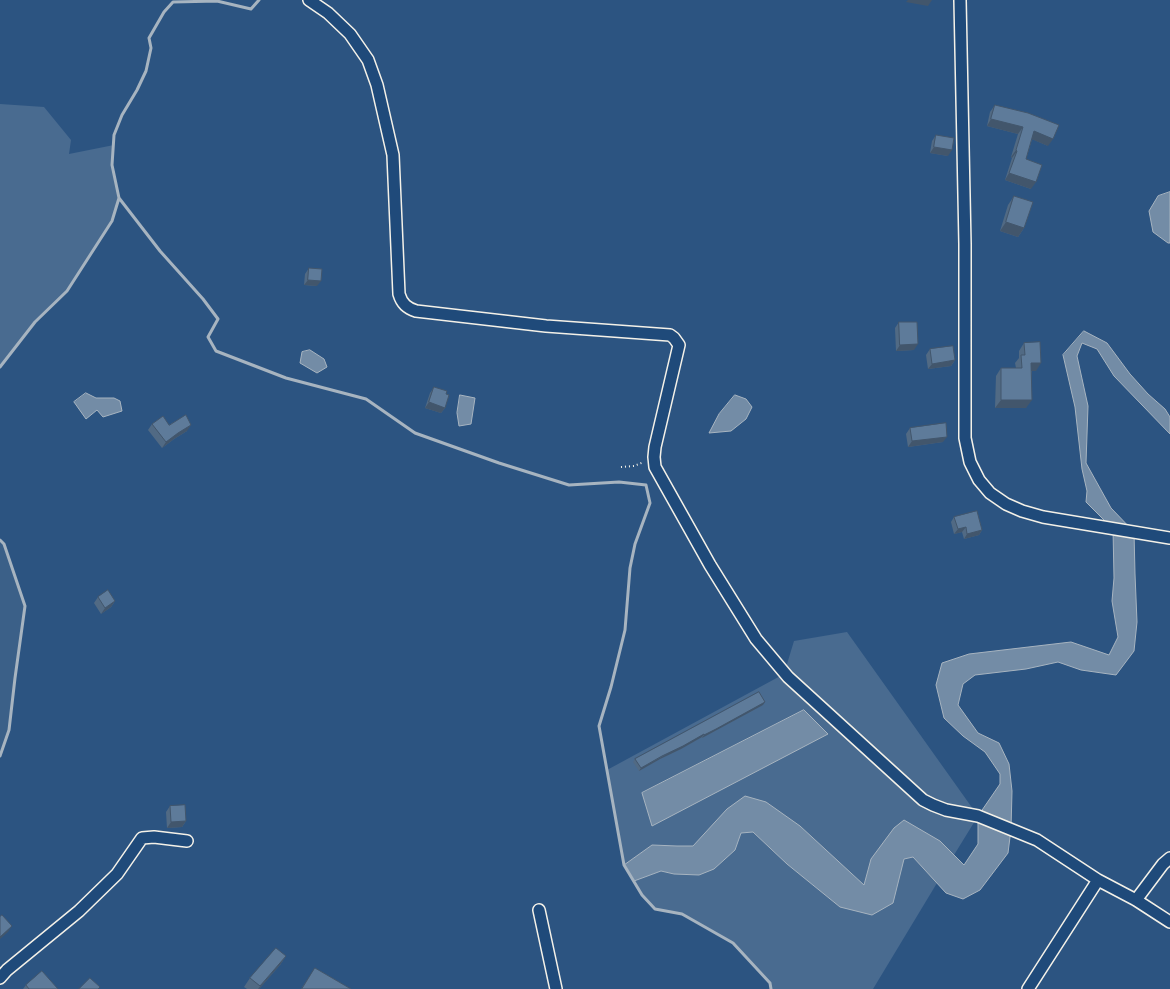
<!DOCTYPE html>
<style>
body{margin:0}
canvas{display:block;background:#2c5481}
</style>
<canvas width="1170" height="989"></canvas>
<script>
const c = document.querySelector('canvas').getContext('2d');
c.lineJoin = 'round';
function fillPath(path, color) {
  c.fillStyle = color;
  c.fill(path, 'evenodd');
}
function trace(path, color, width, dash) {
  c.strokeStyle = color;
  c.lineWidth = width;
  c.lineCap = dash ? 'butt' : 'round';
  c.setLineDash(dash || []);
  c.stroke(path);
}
fillPath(new Path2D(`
 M0,540L4,544L25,606L15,678L9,730L0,756Z`), '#3b6088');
fillPath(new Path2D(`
 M0,104L44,107L71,140L69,154L114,145L112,165L119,198L112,221L67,291L35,322L0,367Z
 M847,632L978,816L954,855L940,841L871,859L864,885L800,826L703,837L693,846H677L652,845L624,865L607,770L784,674L794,641Z
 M753,832L787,864L840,907L893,903L904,859L913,857L937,883L873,989H771L770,983L733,943L682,914L655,909L642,895L634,881L661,871L674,874L735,850L741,833Z`), '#496b90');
const water = new Path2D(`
 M1170,192V243H1168L1153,232L1149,211L1158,196Z
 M1084,331L1107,343L1130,374L1148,394L1165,409L1170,417V434L1114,376L1097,349L1082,343L1077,356L1088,406L1086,463L1111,508L1134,532L1135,574L1137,622L1134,651L1116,675L1081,670L1058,662L1026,669L975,675L963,684L958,705L978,733L999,743L1009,764L1012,791L1011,829L1008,853L980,890L963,899L946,893L913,857L904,859L893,903L872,915L840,907L787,864L753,832L741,833L735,850L714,869L699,875L674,874L661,871L634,881L624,865L652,845L677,846H693L727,809L745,796L766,802L800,826L864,885L871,859L894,828L904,820L940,841L964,865L978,844V816L1000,784V774L985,752L963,736L944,718L936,685L942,663L969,654L1071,642L1109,655L1118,637L1112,601L1114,578L1113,529L1086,502L1087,491L1082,469L1075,407L1063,355Z
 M310,350L324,359L327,367L317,373L300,363L302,352Z
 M86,393L96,398H114L120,401L122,411L103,417L97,410L86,419L74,402Z
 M460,395L475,398L471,424L459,426L457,413Z
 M735,395L746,399L752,407L746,419L731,431L709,433L719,414Z
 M804,710L828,734L652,826L642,793Z`);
fillPath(water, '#738ca6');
trace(water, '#a7b4c0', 1);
trace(new Path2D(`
 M119,198L160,251L203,299L218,319L208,337L216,351L286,378L366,399L415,433L499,463L569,485L619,482L646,485L650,503L635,544L630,568L625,630L611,687L599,726L624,865L642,895L655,909L682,914L733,943L770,983L771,989
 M0,367L35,322L67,291L112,221L119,198L112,165L114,135L122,115L137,90L146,71L151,48L149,38L164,12L173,2L217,1L251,9L259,0
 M0,540L4,544L25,606L15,678L9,730L0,756`), '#a7b4c0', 3);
const minor = new Path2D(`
 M309,0L328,13L350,34L368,60L377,85L393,155L399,294C402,304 407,308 416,311L546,326L670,335L674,338L679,345L655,447L654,457L655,467L710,565L756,639L788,677L923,800L933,805L946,810L978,816L1037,840L1098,880
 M960,0L965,244V438L970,462L979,480L990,493L1006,504L1022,511L1043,517L1170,538
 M1136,900L1163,864L1170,858
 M539,910L556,989
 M0,978L7,970L79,911L117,874L142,838L154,837L187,841
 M1028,989L1098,880L1136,900L1170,922`);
trace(minor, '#f4f1e8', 14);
trace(new Path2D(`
 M621,467L634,466L644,462`), '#f4f1e8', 2, [1, 3]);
trace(minor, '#1f4a7a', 11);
fillPath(new Path2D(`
 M995,105L1048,146L1032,139L1026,159L1031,189L1005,180L1012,158L1011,157L1018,134L987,126L990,112Z
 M936,135L948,156L930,153L932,141Z
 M1014,196L1024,228L1018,237L1000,231L1008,205Z
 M309,268L317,286L304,285L305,274Z
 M899,322L914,350L896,351L895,328Z
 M1024,343L1036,371H1032L1026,408H995L996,376L1001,368H1016L1015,363L1019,358V351Z
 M930,349L955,360L951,366L928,369L926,355Z
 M434,387L446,394L445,408L441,413L425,408L430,393Z
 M152,424L169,425L187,431L174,439L162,448L148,430Z
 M910,428L943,442L908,447L906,434Z
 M954,517L982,530L979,535L964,539L962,532L954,534L951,522Z
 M98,597L115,601L111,607L101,614L94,603Z
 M763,705L713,732L702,738V737L681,749L660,759L639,771L633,762L635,759Z
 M170,806L186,821L182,827L167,828L166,812Z
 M286,956L280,965L259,989H247L244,987L250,978Z
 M315,968L351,989H301Z
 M26,985L58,989H23Z`), '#516a84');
fillPath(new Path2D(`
 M908,0H932L928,6L906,2Z
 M991,119L1023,127L1018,134L987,126Z
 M1034,131L1053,139L1048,146L1029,138Z
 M934,147L952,150L948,156L930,153Z
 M1016,150L1017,151L1012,158L1011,157Z
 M1009,173L1036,182L1031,189L1005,180Z
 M1006,222L1024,228L1018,237L1000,231Z
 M308,280L321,281L317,286L304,285Z
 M918,344L914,350L896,351L900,345Z
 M955,360L951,366L928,369L932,364Z
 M1031,363H1041L1036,371H1026Z
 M1001,400H1032L1026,408H995Z
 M429,402L445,408L441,413L425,408Z
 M191,425L187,431L174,439L162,448L166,442L178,433Z
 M947,437L943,442L908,447L912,441Z
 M966,527L962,532L954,534L958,529Z
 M982,530L979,535L964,539L967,534Z
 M115,601L111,607L101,614L105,608Z
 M765,702L763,705L702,738L704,735Z
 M704,734L702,737L681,749L660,759L639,771L641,768Z
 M186,821L182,827L167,828L171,822Z
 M12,926L8,932L0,939V937Z
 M286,956L280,965L259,989H258Z`), '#42566c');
const building = new Path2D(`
 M995,105L1028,113L1059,125L1053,139L1034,131L1026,159L1042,165L1036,182L1009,173L1017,151L1016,150L1023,127L991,119Z
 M936,135L954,138L952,150L934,147Z
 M1014,196L1033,202L1024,228L1006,222Z
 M309,268L322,269L321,281L308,280Z
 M899,322H917L918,344L900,345Z
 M1040,342L1041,363H1031L1032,400H1001V368H1022L1021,355H1025L1024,343Z
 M953,346L955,360L932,364L930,349Z
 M434,387L447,391L446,394L449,395L445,408L429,402Z
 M186,415L191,425L178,433L166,442L152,424L163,416L169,425Z
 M946,423L947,437L912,441L910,428Z
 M977,511L982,530L967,534L966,527L958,529L954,517Z
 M108,590L115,601L105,608L98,597Z
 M759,692L765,702L716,729L704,735V734L683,746L662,756L641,768L635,759Z
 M185,805L186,821L171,822L170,806Z
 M2,915L12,926L0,937V917Z
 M276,948L286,956L260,986L250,978Z
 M315,968L351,989H302Z
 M42,971L58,989H29L26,985Z
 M90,978L100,987L98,989H79Z`);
fillPath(building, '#5e7b9a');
trace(building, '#42566c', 1);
</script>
